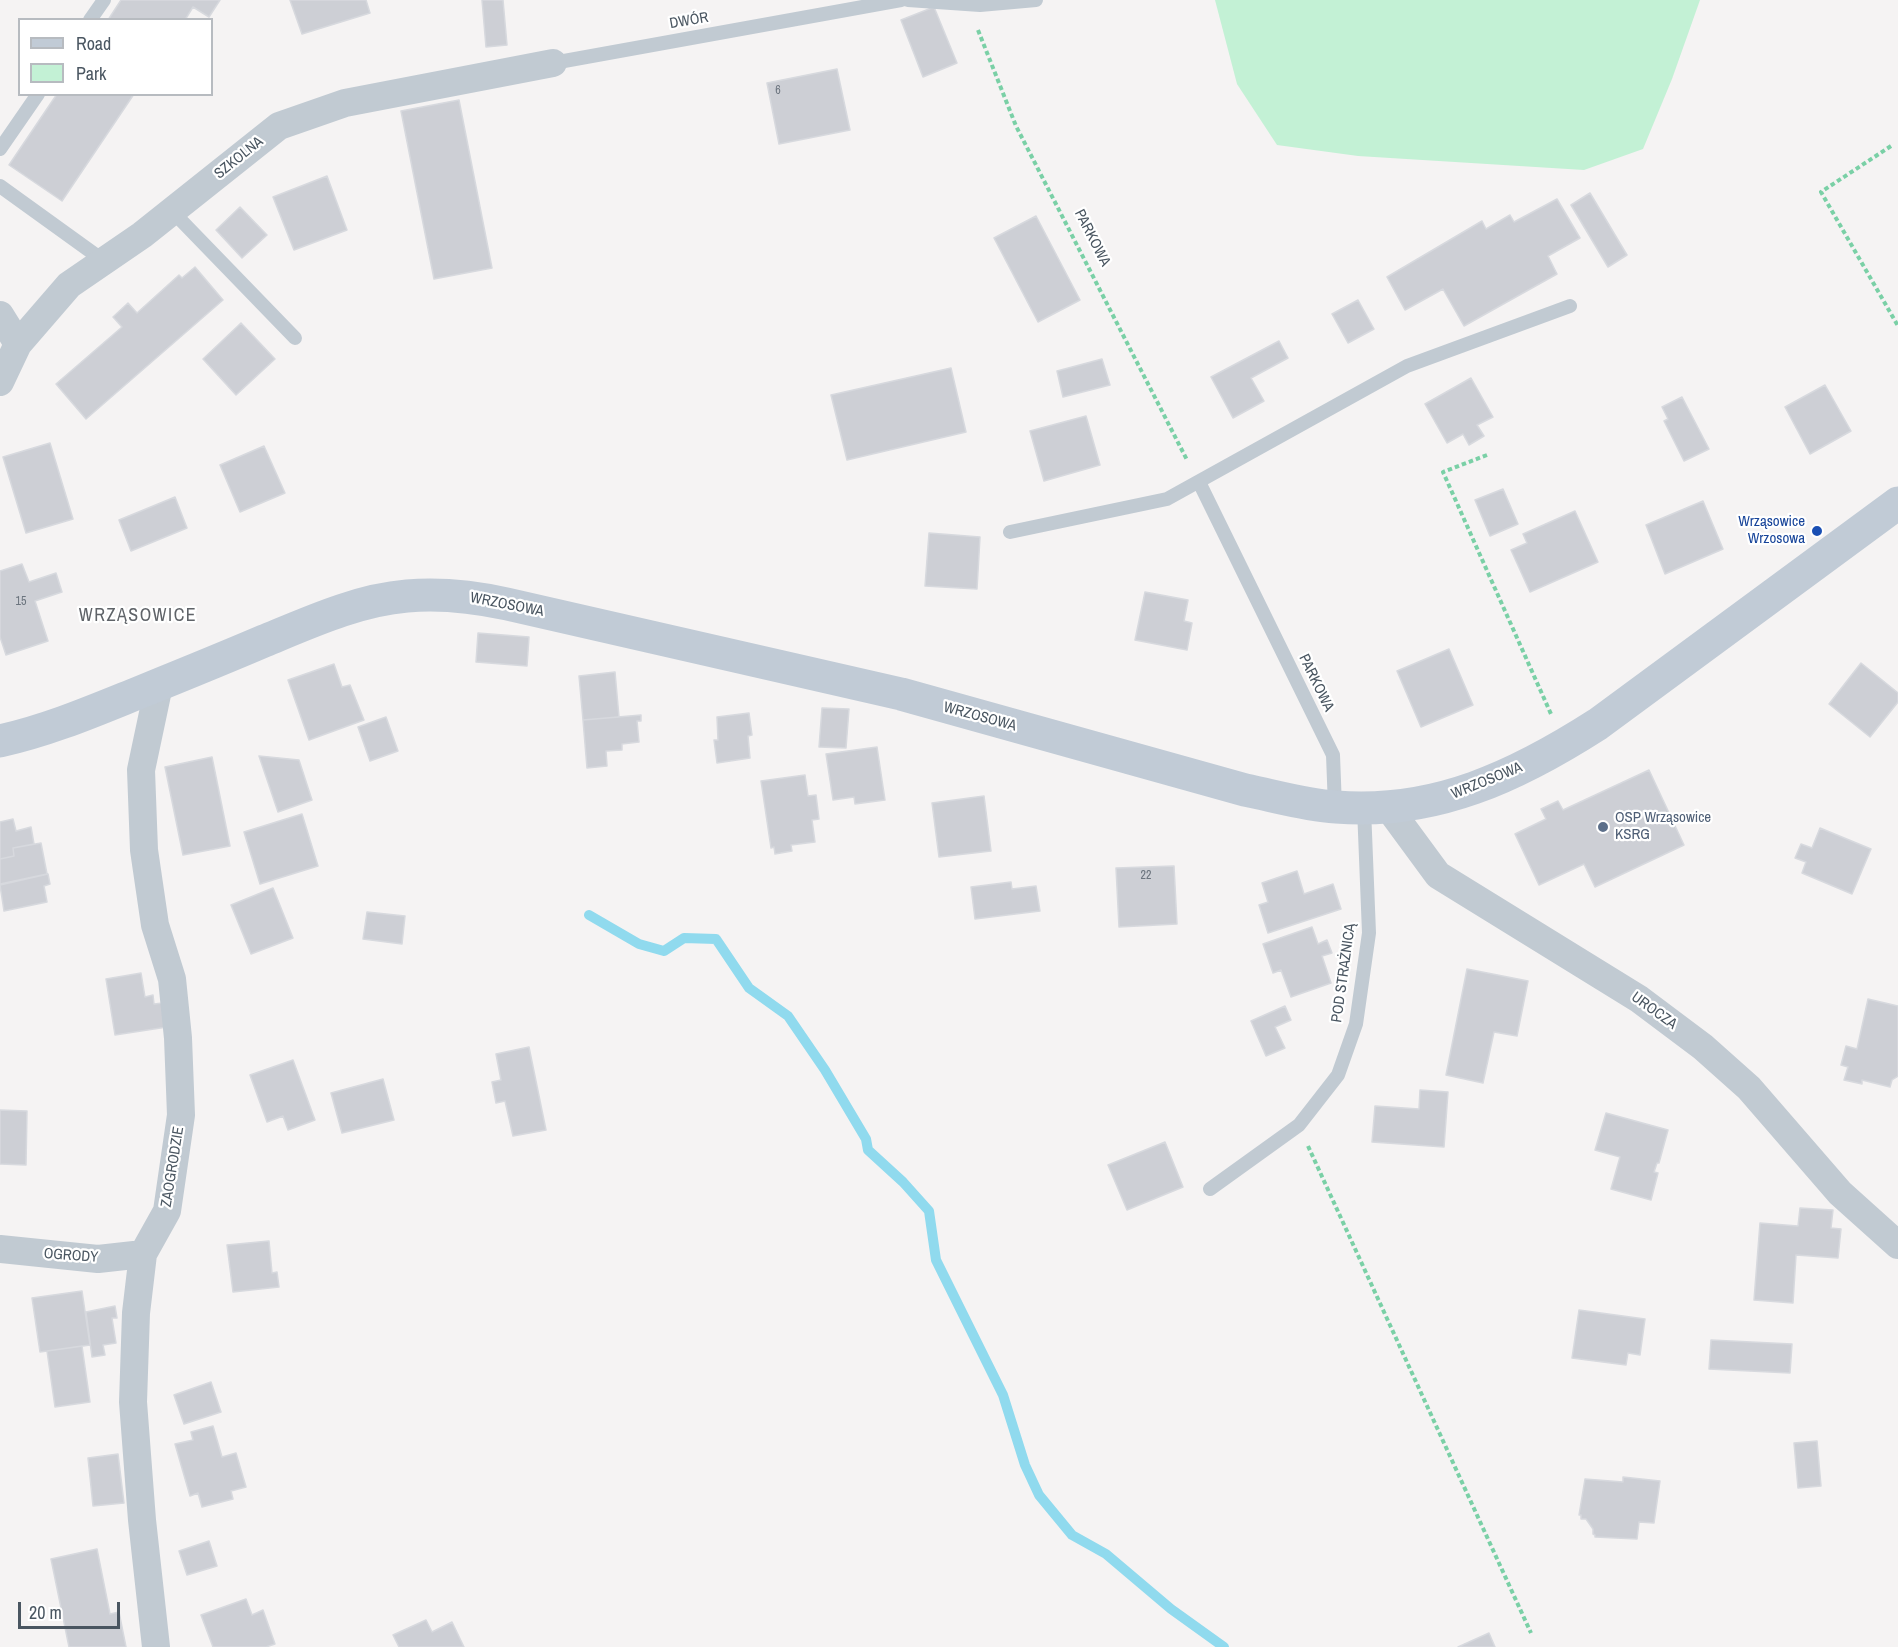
<!DOCTYPE html>
<meta charset="utf-8">
<style>
body{margin:0}
#map{position:relative;width:1898px;height:1647px;overflow:hidden;background:#f5f3f3;font-family:"Archivo Narrow",sans-serif}
canvas{display:block}
.legend{position:absolute;left:18px;top:18px;width:195px;height:78px;box-sizing:border-box;background:#fff;border:2px solid #b7bbc0;margin:0;padding:8px 10px;list-style:none;font-size:18px;color:#4a5661}
.legend li{display:flex;align-items:center;gap:12px;height:30px}
.legend b{width:30px;border:2px solid #b7bbc0}
.scale{position:absolute;left:18px;top:1602px;width:102px;height:27px;box-sizing:border-box;border:3px solid #4a5661;border-top:0;padding-left:8px;font-size:18px;line-height:21px;white-space:nowrap;color:#4a5661;-webkit-text-stroke:4px #fff;paint-order:stroke}
</style>
<div id="map">
<canvas width="1898" height="1647"></canvas>
<ul class="legend">
<li><b style="height:8px;background:#c1cbd6"></b>Road</li>
<li><b style="height:16px;background:#c3f1d5"></b>Park</li>
</ul>
<div class="scale">20 m</div>
</div>
<script>
const c = document.querySelector('canvas').getContext('2d');
c.lineJoin = 'round';
function fillPath(path, color) {
  c.fillStyle = color;
  c.fill(path, 'evenodd');
}
function trace(path, color, width, dash) {
  c.strokeStyle = color;
  c.lineWidth = width;
  c.lineCap = dash ? 'butt' : 'round';
  c.setLineDash(dash || []);
  c.stroke(path);
}
function drawText(font, color, halo, rows, align = 'center') {
  c.font = font + ' "Archivo Narrow",sans-serif';
  c.lineWidth = 4.5;
  c.setLineDash([]);
  c.textBaseline = 'middle';
  c.strokeStyle = halo;
  c.fillStyle = color;
  for (const [text, x, y, turn = 0] of rows) {
    c.save();
    c.translate(x, y);
    c.rotate((+turn || 0) * Math.PI / 180);
    c.textAlign = isNaN(turn) ? turn : align;
    if (halo) c.strokeText(text, 0, 0);
    c.fillText(text, 0, 0);
    c.restore();
  }
}
fillPath(new Path2D(`
 M1215,0H1700L1672,79L1643,149L1584,170L1358,156L1277,145L1237,84Z`), '#c3f1d5');
trace(new Path2D(`
 M589,915L639,944L664,951L684,938L716,939L749,988L788,1016L825,1070L866,1139L868,1150L903,1182L929,1211L936,1260L1003,1395L1025,1465L1039,1495L1072,1535L1106,1554L1171,1609L1224,1647`), '#90daee', 10);
const building = new Path2D(`
 M121,0H220L209,17L193,7L185,20H108Z
 M290,0H366L370,13L302,34Z
 M482,0H503L507,45L486,47Z
 M934,7L957,63L923,77L901,20Z
 M837,69L850,130L779,144L767,83Z
 M57,94H134L62,201L9,165Z
 M459,100L492,268L434,279L401,111Z
 M327,176L347,230L294,250L273,197Z
 M1590,193L1627,255L1608,267L1571,205Z
 M1557,199L1580,238L1548,256L1557,274L1464,326L1443,289L1405,310L1387,277L1482,221L1486,229L1510,215L1514,222Z
 M240,207L267,235L242,258L216,230Z
 M1036,216L1080,300L1038,322L994,238Z
 M195,267L223,300L86,419L56,384L122,327L113,317L128,303L137,313L179,275L182,278Z
 M1358,300L1374,329L1348,343L1332,314Z
 M241,323L275,359L236,395L203,359Z
 M1279,341L1288,358L1251,378L1264,401L1233,418L1211,377Z
 M1102,359L1110,385L1063,397L1057,371Z
 M951,368L966,432L847,460L831,395Z
 M1471,378L1493,417L1477,425L1484,436L1469,445L1463,434L1447,443L1425,404Z
 M1825,385L1851,431L1810,454L1785,407Z
 M1682,397L1709,449L1684,461L1664,421L1668,419L1662,407Z
 M1086,416L1100,465L1044,481L1030,431Z
 M50,443L73,519L26,533L3,457Z
 M264,446L285,493L240,512L220,465Z
 M1503,489L1518,524L1490,536L1475,500Z
 M175,497L187,528L131,551L119,520Z
 M1703,501L1723,549L1665,574L1646,525Z
 M1575,511L1598,562L1530,592L1511,550L1527,543L1523,534Z
 M929,533L980,537L977,589L925,586Z
 M22,564L29,582L56,573L62,592L35,601L48,641L6,655L0,637V571Z
 M1145,592L1188,600L1184,621L1192,623L1187,650L1135,640Z
 M478,633L529,637L527,666L476,662Z
 M1449,649L1473,705L1421,727L1397,671Z
 M1861,663L1898,693V702L1870,737L1829,704Z
 M334,664L342,687L350,685L364,720L309,740L288,680Z
 M615,672L619,717L583,720L579,676Z
 M822,708L849,709L846,748L819,747Z
 M749,713L752,735L748,736L750,758L717,763L714,740H718L717,717Z
 M641,715V721H637L639,742L622,744V750L606,751L607,766L587,768L583,720Z
 M386,717L398,751L370,761L358,727Z
 M877,747L885,800L855,804L854,797L833,800L826,754Z
 M259,756L299,760L312,800L278,812Z
 M212,757L230,846L183,855L165,767Z
 M1649,770L1684,845L1595,887L1584,864L1539,885L1515,834L1546,819L1541,809L1558,801L1563,810Z
 M805,775L808,796L816,795L819,819L812,820L815,842L791,845L792,851L775,854L774,847L771,848L761,781Z
 M984,796L991,851L939,857L932,803Z
 M302,814L318,866L260,884L244,832Z
 M13,819L16,831L31,827L34,844L13,848L14,856L0,859V822Z
 M1820,828L1871,849L1852,894L1802,873L1806,862L1795,858L1801,844L1812,848Z
 M41,843L47,874L0,884V859L14,856L13,848Z
 M1174,866L1177,924L1119,927L1116,868Z
 M1297,871L1304,894L1333,884L1341,909L1268,933L1259,905L1268,902L1262,883Z
 M48,874L50,884L44,886L47,902L4,911L0,885Z
 M1011,882L1012,889L1036,886L1040,911L975,919L971,887Z
 M273,888L293,938L251,954L231,905Z
 M367,912L405,916L402,944L363,939Z
 M1312,927L1318,944L1327,940L1332,953L1322,956L1331,983L1291,997L1281,970L1273,973L1263,944Z
 M1467,969L1528,981L1517,1036L1494,1032L1483,1083L1446,1075Z
 M141,973L145,997L153,995L154,1004L163,1003L167,1027L115,1035L106,979Z
 M1868,999L1898,1006V1076L1892,1080L1890,1087L1862,1080V1084L1844,1080L1848,1067L1841,1065L1846,1046L1857,1049Z
 M1285,1006L1291,1020L1275,1027L1285,1048L1266,1056L1251,1021Z
 M529,1047L546,1130L513,1136L505,1101L496,1103L492,1082L501,1080L496,1054Z
 M293,1060L315,1120L288,1130L283,1116L267,1122L250,1075Z
 M383,1079L394,1120L342,1133L331,1093Z
 M1420,1090L1448,1092L1444,1147L1372,1142L1375,1106L1419,1109Z
 M0,1110L27,1111L26,1165L0,1164Z
 M1606,1113L1668,1130L1659,1163H1657L1654,1172L1658,1173L1651,1200L1611,1189L1620,1157L1595,1150Z
 M1165,1142L1183,1187L1127,1210L1108,1165Z
 M1800,1208L1833,1210L1831,1228L1841,1229L1838,1258L1796,1255L1793,1303L1754,1300L1760,1223L1798,1226Z
 M269,1241L272,1273L277,1272L279,1287L233,1292L227,1245Z
 M82,1291L90,1345L40,1352L32,1298Z
 M115,1306L117,1318H112L116,1343L103,1345L105,1355L92,1357L86,1312Z
 M1579,1310L1645,1319L1640,1355L1628,1353L1626,1365L1572,1358Z
 M1711,1340L1792,1344L1790,1373L1709,1369Z
 M82,1346L90,1402L55,1407L47,1351Z
 M211,1382L221,1412L184,1424L174,1395Z
 M213,1426L222,1457L236,1453L246,1487L231,1491L233,1499L202,1507L198,1493L190,1496L175,1444L193,1440L191,1432Z
 M1817,1441L1821,1486L1798,1488L1794,1443Z
 M118,1454L124,1503L93,1506L88,1458Z
 M1623,1477L1660,1481L1654,1523L1639,1522L1637,1539L1595,1537V1535L1593,1534V1529L1586,1519H1581V1515H1579L1585,1479L1623,1482Z
 M209,1541L217,1566L187,1575L179,1551Z
 M97,1549L110,1614L119,1612L126,1647H69L51,1559Z
 M246,1599L252,1615L263,1610L275,1644L266,1647H213L201,1615Z
 M426,1620L432,1632L452,1622L464,1647H399L393,1635Z
 M1489,1633L1495,1647H1458Z`);
fillPath(building, '#cdcfd5');
trace(building, '#d7d9de', 1.5);
trace(new Path2D(`
 M978,30L1016,126L1187,460
 M1891,146L1821,192L1898,326
 M1487,455L1443,472L1551,714
 M1308,1146L1531,1633`), '#7ad0a6', 4, [4.5, 3]);
trace(new Path2D(`
 M908,0L980,5L1036,0
 M90,20L104,0
 M553,63L901,0
 M0,149L38,94
 M0,186L104,261
 M172,211L295,338
 M1199,482L1333,755L1335,807
 M1010,532L1167,499L1407,366L1570,306
 M1210,1189L1299,1125L1338,1075L1356,1024L1369,933L1364,808`), '#c1cad2', 14);
trace(new Path2D(`
 M0,315L18,344
 M0,382L18,344L69,285L142,235L279,126L345,103L553,63
 M1388,807L1438,875L1639,999L1703,1047L1749,1088L1840,1193L1898,1245
 M0,1249L98,1259L143,1254
 M156,1647L142,1520L133,1402L136,1313L143,1254L167,1211L181,1115L178,1038L172,979L155,925L144,850L141,770L159,685`), '#c1cad2', 28);
trace(new Path2D(`
 M0,741C49,730 91,712 138,693C180,676 222,659 264,641C310,622 358,600 407,596C441,593 475,597 507,604L901,694L1245,790C1275,796 1305,805 1336,807C1435,815 1517,776 1598,724L1898,503`), '#c1cbd6', 33);
for (const [x, y, r, color] of [
 [1817,531,6,"#1a4fb4"],
 [1603,827,6,"#5c6f8a"]
]) {
  const dot = new Path2D();
  dot.arc(x, y, r, 0, 2 * Math.PI);
  c.fillStyle = color;
  c.fill(dot);
  trace(dot, '#fff', 2);
}
drawText('12px', '#6b747e', null, [
 ["6",778,91],
 ["15",21,602],
 ["22",1146,876]
]);
drawText('15px', '#4a5661', '#fff', [
 ["DWÓR",689,21,-10],
 ["SZKOLNA",239,158,-39],
 ["PARKOWA",1092,238,63],
 ["WRZOSOWA",507,605,11],
 ["PARKOWA",1316,683,64],
 ["WRZOSOWA",980,717,15],
 ["WRZOSOWA",1487,781,-22],
 ["POD STRAŻNICĄ",1344,973,-82],
 ["UROCZA",1654,1011,36],
 ["ZAOGRODZIE",173,1167,-81],
 ["OGRODY",71,1256,4]
]);
drawText('15px', '#164399', '#fff', [
 ["Wrząsowice",1805,522],
 ["Wrzosowa",1805,539]
], 'right');
drawText('15px', '#4e5e75', '#fff', [
 ["OSP Wrząsowice",1615,818],
 ["KSRG",1615,835]
], 'left');
c.letterSpacing = '1.5px';
drawText('18px', '#5f6368', '#fff', [
 ["WRZĄSOWICE",138,616]
]);
c.letterSpacing = '0px';
</script>
